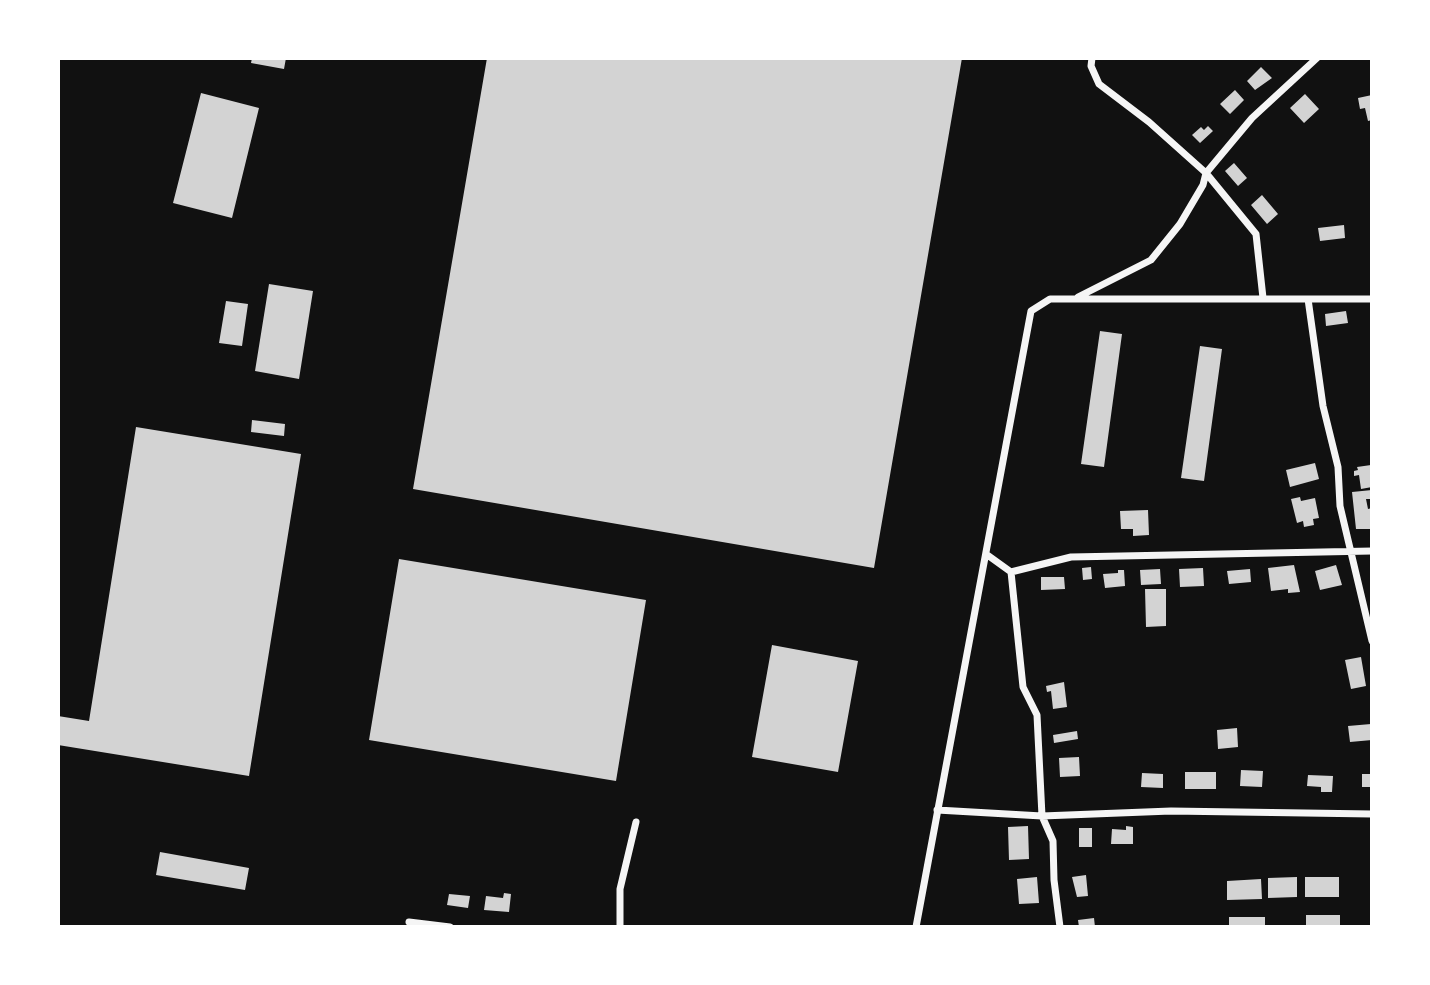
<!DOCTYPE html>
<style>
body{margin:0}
#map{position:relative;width:1430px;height:985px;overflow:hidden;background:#111;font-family:"Source Serif 4",serif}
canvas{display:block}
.frame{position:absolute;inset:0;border:60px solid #fff;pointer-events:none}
</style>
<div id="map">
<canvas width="1430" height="985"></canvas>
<div class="frame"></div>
</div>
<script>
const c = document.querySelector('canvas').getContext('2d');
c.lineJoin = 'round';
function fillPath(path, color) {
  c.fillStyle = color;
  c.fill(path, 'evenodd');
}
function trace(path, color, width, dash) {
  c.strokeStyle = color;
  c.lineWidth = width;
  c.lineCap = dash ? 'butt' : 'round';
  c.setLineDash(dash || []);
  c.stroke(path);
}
fillPath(new Path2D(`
 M252,58H286L284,69L251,63Z
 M487,58H962L874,568L413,489Z
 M1261,67L1272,78L1255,90L1247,81Z
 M1235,90L1244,100L1230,114L1220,104Z
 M201,93L259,108L232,218L173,203Z
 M1305,94L1319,109L1304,123L1290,108Z
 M1372,95V120L1368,121L1365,108L1360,109L1358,98Z
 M1208,126L1213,131L1200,143L1192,135L1201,127L1204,130Z
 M1234,163L1247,178L1238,186L1225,171Z
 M1262,195L1278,214L1267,224L1251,205Z
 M1344,225L1345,238L1320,241L1318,228Z
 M269,284L313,291L299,379L255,371Z
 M226,301L248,304L242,346L219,343Z
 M1346,311L1348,323L1326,326L1325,314Z
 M1100,331L1122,334L1104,467L1081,464Z
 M1200,346L1222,349L1204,481L1181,478Z
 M252,420L285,424L284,436L251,432Z
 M136,427L301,454L249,776L58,745V716L89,721Z
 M1315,463L1319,479L1290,487L1286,470Z
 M1371,465L1372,487L1361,489L1359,475L1354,476V471L1358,470L1357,467Z
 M1372,490V499H1366L1368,509L1372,508V529H1356L1352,492Z
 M1300,497L1301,501L1315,498L1319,518L1313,519L1314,525L1304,527L1303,521L1297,523L1291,499Z
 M1148,510L1149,535L1133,536V529H1121L1120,511Z
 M399,559L646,600L616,781L369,740Z
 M1294,565L1300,592L1288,593V589L1271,591L1268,568Z
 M1336,565L1342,585L1320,590L1315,571Z
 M1091,567L1092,579L1083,580L1082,568Z
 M1203,568L1204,586L1180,587L1179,569Z
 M1160,569L1161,584L1141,585L1140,570Z
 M1250,569L1251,582L1229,584L1227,571Z
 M1118,570H1124L1125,586L1105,588L1103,574L1118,573Z
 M1041,577H1064L1065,589L1041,590Z
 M1145,589H1166V626L1146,627Z
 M772,645L858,661L838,772L752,757Z
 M1361,657L1366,686L1351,689L1345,660Z
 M1064,682L1067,707L1053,709L1051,691L1047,692L1046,686Z
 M1371,724L1372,740L1350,742L1348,726Z
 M1237,728L1238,747L1218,749L1217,730Z
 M1077,731L1078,739L1054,743L1053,735Z
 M1079,757L1080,776L1060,777L1059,758Z
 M1241,770L1263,771L1262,787L1240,786Z
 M1185,772H1216V789H1185Z
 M1142,773L1163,774V788L1141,787Z
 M1362,774H1372V787H1362Z
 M1308,775L1333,776L1332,792H1321V787L1307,786Z
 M1028,826L1029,859L1009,860L1008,827Z
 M1126,826L1133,827V844H1111L1112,829L1126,830Z
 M1079,828H1092V847H1079Z
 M160,852L249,868L245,890L156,875Z
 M1086,875L1088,896L1077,897L1072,877Z
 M1037,877L1039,903L1019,904L1017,879Z
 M1297,877V897L1268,898V878Z
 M1305,877H1339V897H1305Z
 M1261,879L1262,899L1227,900V881Z
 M504,893L511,894L509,912L484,910L486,896L503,898Z
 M449,894L470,896L468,908L447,905Z
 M1306,915H1340V927H1306Z
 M1229,917H1265V927H1229Z
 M1094,918L1095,927H1079L1078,920Z`), '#d3d3d3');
trace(new Path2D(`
 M1092,58L1091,66L1099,84L1149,122L1206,173L1256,234L1263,298
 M1078,297L1151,260L1180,224L1203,185L1206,173L1252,118L1317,58
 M1308,299L1323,406L1338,467L1340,506L1372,641
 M986,554L1011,572L1071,557L1372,551
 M1011,572L1023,687L1037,715L1042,816L1053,841L1054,880L1060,927
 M937,810L1042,816L1171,811L1372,814
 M409,922L450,927
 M620,927V889L636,822
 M916,927L1031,311L1050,299H1372`), '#f5f5f5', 7);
</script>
